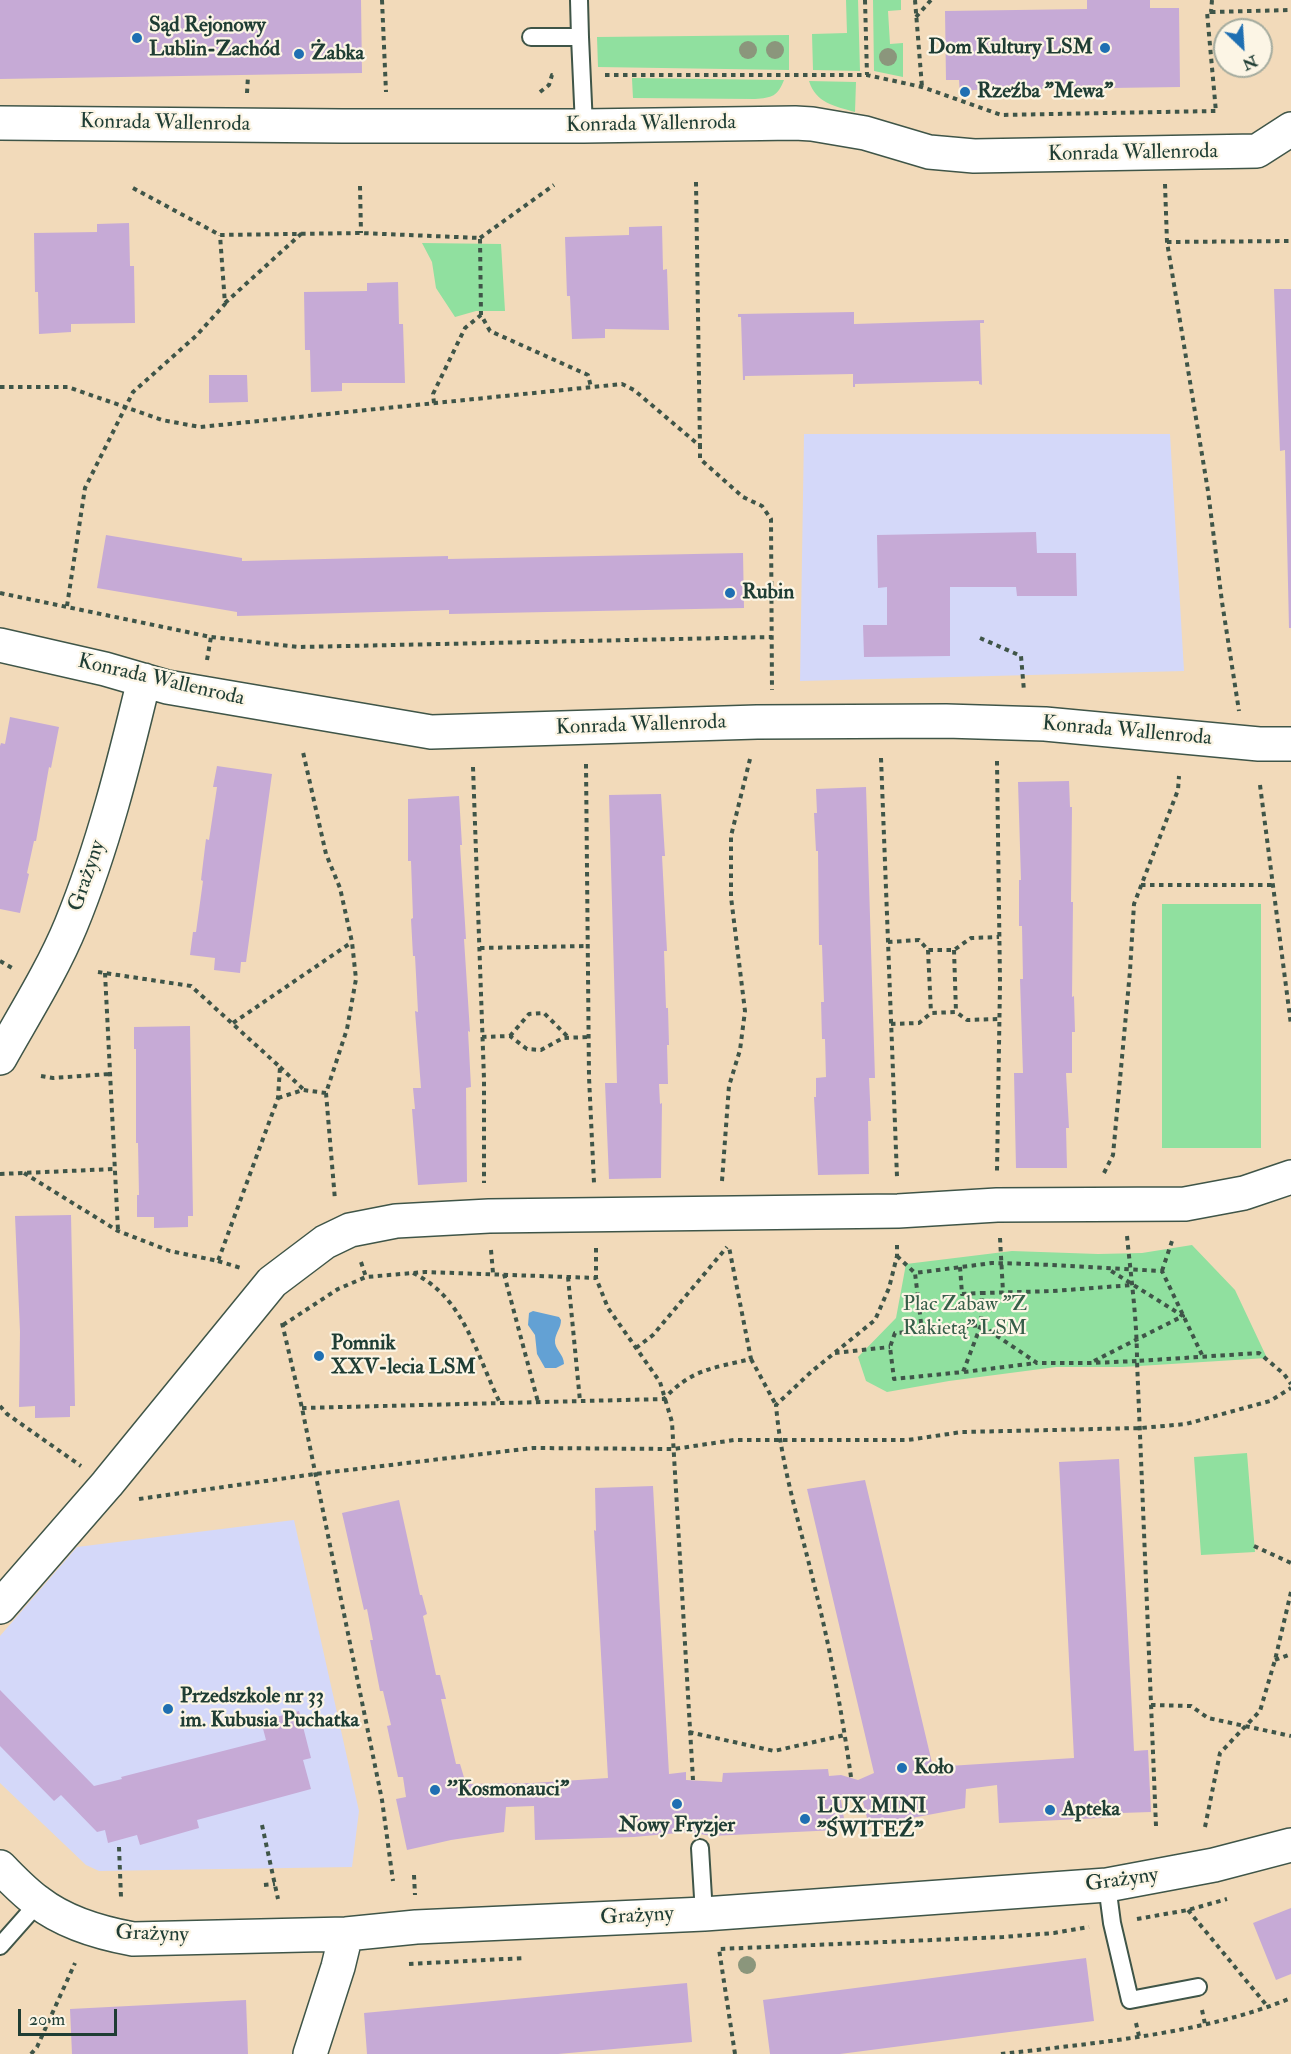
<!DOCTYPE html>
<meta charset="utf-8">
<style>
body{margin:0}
#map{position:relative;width:1291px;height:2054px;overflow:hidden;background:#f2daba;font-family:"IM FELL Double Pica",serif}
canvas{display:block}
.north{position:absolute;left:1213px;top:18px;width:60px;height:60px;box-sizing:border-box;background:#fcf5e5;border:2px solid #a4ab9e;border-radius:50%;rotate:155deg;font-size:16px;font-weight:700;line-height:24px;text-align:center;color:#1f3d34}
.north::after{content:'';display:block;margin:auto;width:21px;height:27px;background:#1f6fb2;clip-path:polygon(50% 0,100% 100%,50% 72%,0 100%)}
.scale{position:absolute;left:18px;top:2009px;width:99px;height:27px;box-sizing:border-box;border:3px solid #1f3d34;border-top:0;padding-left:8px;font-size:18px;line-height:21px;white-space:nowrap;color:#1f3d34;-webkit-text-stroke:4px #fcf5e5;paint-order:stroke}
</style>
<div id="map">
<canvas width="1291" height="2054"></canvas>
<div class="north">N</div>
<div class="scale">20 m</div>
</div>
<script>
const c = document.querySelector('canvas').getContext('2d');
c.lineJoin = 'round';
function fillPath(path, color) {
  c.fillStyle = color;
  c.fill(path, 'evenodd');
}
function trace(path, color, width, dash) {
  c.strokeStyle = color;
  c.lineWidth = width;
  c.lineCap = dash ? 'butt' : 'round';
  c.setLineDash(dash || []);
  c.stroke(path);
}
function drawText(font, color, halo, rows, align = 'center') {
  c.font = font + ' "IM FELL Double Pica",serif';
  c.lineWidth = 4.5;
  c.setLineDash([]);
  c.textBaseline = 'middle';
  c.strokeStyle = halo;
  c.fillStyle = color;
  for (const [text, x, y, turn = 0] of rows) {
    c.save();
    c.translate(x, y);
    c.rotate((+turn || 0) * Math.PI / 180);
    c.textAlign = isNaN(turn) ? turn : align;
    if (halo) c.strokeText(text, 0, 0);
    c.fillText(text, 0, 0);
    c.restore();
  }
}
fillPath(new Path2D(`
 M804,434H1170L1184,671L800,681Z
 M294,1520L359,1811L352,1867L99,1871L86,1865L0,1783V1636L77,1547Z`), '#d4d8f9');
fillPath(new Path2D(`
 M846,0H858L860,71L813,70L812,34L847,33Z
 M873,0H901V10L888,11L890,44L903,43V77L874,71Z
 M789,35V70L598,67L597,37Z
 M632,79V78L784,80C778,96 772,98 755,99L633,98Z
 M809,81L856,82L855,112C834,106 816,103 809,81Z
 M422,243L501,244L505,311H476L455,317L436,288L432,262Z
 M1162,904H1261V1148H1162Z
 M1192,1245L1235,1290L1267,1358L1123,1367H1056L949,1381L887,1392L866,1381L858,1357L896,1318L906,1264L1012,1251L1098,1254L1142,1253Z
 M1247,1453L1255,1552L1201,1555L1194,1457Z`), '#90e09f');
fillPath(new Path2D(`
 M533,1311L559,1317L561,1320C561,1328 556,1332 555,1340C554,1349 564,1354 564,1364L556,1368H545L537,1354L535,1335L528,1325L529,1313Z`), '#63a1d4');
fillPath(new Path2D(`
 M0,0H361L362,73L0,79Z
 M1087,0H1150V8H1179L1180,87L973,90L960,95L959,80H946L945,11L1087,9Z
 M129,223L130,266H134L135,323L71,324V332L39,334L38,292H35L34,233L97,232V224Z
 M662,226L663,270L667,269L669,330L605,329V338L572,339L570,296H567L565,237L629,235V227Z
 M398,282L399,324H403L405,383H342V391L311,392L310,350H305L304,292L367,291V283Z
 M1274,289H1291V628H1289L1285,450L1280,451Z
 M854,312V324L984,320V323H980L982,385L979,384V381L855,384V387H853V374L745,376V380H743L741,317H738V314Z
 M209,375H247L248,402L209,403Z
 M1036,532L1037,553H1076L1077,596H1017L1016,587H950V656L864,657L863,625H887V587L878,588L877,535Z
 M106,535L242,558V561L448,556V559L743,553L744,608L449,614V610L237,616V612L97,588Z
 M10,717L59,727L51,768L49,767L36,841H34L27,873L29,874L20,913L0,909V746L1,743L5,744Z
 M217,766L272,774L246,962H241L240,973L214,970L215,958L190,955L193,932H196L203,881L201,880L206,839L209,840L217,787H213Z
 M1069,781L1070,807H1072L1071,902H1073L1072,997L1074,996L1075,1032H1072V1073H1066L1069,1128H1066L1067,1168H1016L1014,1073H1023L1020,979H1023L1022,926H1019V880H1021L1018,782Z
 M866,787L875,1078H869L871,1121H868L869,1174L818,1175L814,1097H816V1078L826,1077L825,1039H822L821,1002H824L822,945H819L818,851H816L814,813H817L816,789Z
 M661,794L665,856H662L667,951H664L666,1008H668L669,1045H667L668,1084H659L660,1104L662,1103L661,1178L609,1179L605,1083H617L609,795Z
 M459,796L462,845H460L466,939H464L470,1032L468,1031L471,1087L466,1088L467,1182L418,1185L412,1109H415L413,1088H421L415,1011L418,1012L415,956H413L411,919L413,918L411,861H408V799Z
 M190,1026L193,1216H188V1227L154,1228V1217H137V1195H139L138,1143H136V1049H134V1027Z
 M71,1215L75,1406H70V1417L35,1418V1406L19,1407L20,1332L15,1216Z
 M1119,1459L1134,1751L1148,1750L1151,1812L1121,1813V1817L999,1823L997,1785L966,1789L965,1808L869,1826L863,1802L841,1800L845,1825L837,1826V1830L711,1836L689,1832L634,1837L535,1840L534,1806L506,1807L504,1832L451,1840L407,1850L396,1799L406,1797L403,1777H398L387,1726L391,1725L383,1691H380L370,1640H373L367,1609L364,1610L342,1513L399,1500L420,1595H422L427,1614L423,1616L436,1675H440L446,1699H441L456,1764H460L466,1784L533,1783L608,1778L594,1530L596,1531L595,1488L653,1486L669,1774L686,1772V1780L722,1782L723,1773L828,1769L829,1776L841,1775L858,1780L874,1773L807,1489L865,1480L933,1767L1074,1758L1059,1462Z
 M0,1690L94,1786L122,1779L121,1777L266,1740L261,1721L299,1711L311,1758L303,1760L311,1789L197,1820L199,1828L140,1845L137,1835L108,1843L105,1830L97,1832L61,1795L54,1801L0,1746Z
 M1291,1908V1974L1276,1980L1253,1923Z
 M1086,1958L1094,2021L840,2054H770L763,2000Z
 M687,1983L692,2042L558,2054H367L364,2013Z
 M246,2000L248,2054H72L70,2009Z`), '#c6aad6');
const lane = new Path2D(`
 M579,0L580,37
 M531,37H580L584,126
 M700,1848L704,1914
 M1107,1885L1112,1923L1130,2000L1198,1987
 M0,1946L38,1903`);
const street = new Path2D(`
 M0,123L342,126H584L795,123L812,124L865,133L929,152L974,156L1257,151L1291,129
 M0,645L105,669L167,687L431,732L757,722L946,721L1045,724L1259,744H1291
 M0,1058C24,1015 52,971 71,925C103,847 124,763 144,680
 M0,1607L107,1484L272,1282L325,1242L350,1230L396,1221L489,1216L898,1211L997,1205L1185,1204L1244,1193L1291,1177
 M0,1867C12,1879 24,1892 38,1902C65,1923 100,1933 133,1939L346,1934L416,1927L704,1914L1107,1885L1214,1865L1291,1845
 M310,2054L338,1967L346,1934`);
trace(lane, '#3f5548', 20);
trace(street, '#3f5548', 36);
trace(new Path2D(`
 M382,0L386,92
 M865,0L867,75
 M915,0L922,87
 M1212,0L1211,12H1207L1216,112
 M1211,12L1291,10
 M916,17L931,0
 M605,75H867L922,87L1001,115L1216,111
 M540,92L549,85L552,75H556
 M247,93L248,76
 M696,182L700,446
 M1165,184L1167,242L1208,491L1222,602L1239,711
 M360,186L361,233
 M133,188L220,235L361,233L480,238L481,315L490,331L588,375L591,387
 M480,238L554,185
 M1167,242L1291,241
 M225,303L302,233
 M0,387H68L162,420L200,427L622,384L634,390L700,446V459L743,497L762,506L771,519L772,690
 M434,403L433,394L465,328L481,315
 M0,593L211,637L299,647L772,637
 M67,606L85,488L133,392L196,336L225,304L220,235
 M980,638L1021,656L1024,691
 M207,660L211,637
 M881,758L897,1177
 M997,761L1000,983L997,1171
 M586,764L589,1077L594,1183
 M473,767L484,1079V1183
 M1260,785L1291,1025
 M1141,885H1273
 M888,942L919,940L928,950H954L971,938L999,937
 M480,948L589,946
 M928,950L931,1013
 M954,950L956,1012
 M0,961L12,968
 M105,973L118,1231
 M233,1023L352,942
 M891,1024L919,1023L931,1013L956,1012L967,1020L999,1019
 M510,1036L529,1014L544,1013L568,1037
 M482,1037L510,1036L527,1049L541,1050L563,1038L589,1037
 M280,1067L303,1089
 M41,1076L53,1078L109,1074
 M326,1093L335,1200
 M278,1098L303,1090L326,1093L347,1029L356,979L352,942L340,888L326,854L303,752
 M24,1173L118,1231L170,1251L218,1261L278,1098L280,1067L191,986L98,972
 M1104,1173L1113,1155L1130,971L1134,904L1178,790L1179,776
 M0,1174L114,1169
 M722,1181L729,1086L740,1050L745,1011L731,897V836L750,759
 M1127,1236C1131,1278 1137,1319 1137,1361L1091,1363H1037L981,1325L922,1331L915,1273L992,1263C1048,1264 1105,1268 1162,1271L1203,1357
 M1000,1238L1003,1292
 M596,1248V1278L608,1308L660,1382L672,1422L693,1780
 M491,1250L493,1273
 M897,1256L915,1273
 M218,1261L241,1268
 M361,1262L366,1277
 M960,1267L962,1294L982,1293
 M1162,1271L1173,1238
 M413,1273C464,1297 477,1356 500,1403
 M504,1274L538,1402
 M568,1277L580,1401
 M282,1323L302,1408L382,1800L393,1881
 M283,1325L338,1289L366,1277L425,1272L596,1278
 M922,1331L895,1333L890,1347L894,1379L963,1372L981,1325L982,1293L1053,1291L1133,1285
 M636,1348L653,1335L727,1247
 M835,1353L890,1347
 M751,1359L776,1405
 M1094,1361L1183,1316L1108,1269
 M964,1372L1036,1363
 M0,1406L7,1414L81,1466
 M302,1408L664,1399C691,1369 714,1368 751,1359L729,1247
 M139,1499L315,1474L533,1448L674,1449L734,1440H908L962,1432L1141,1428L1186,1424L1270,1401L1291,1388
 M1254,1546L1291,1563
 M1275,1660L1291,1654
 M1151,1705L1191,1706L1208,1718L1291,1736
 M689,1732L774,1751L845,1735
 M851,1777C842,1713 830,1647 814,1584C800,1525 781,1466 776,1405L811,1372L875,1320L889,1288L897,1256V1245
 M854,1800L856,1808
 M262,1825L278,1899
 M1156,1826L1137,1361L1259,1353L1284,1374L1291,1384
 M1205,1827L1220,1753L1260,1711L1275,1660L1291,1592
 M119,1847L121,1897
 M414,1875L415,1895
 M264,1885L275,1884
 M1188,1910L1268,2007
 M1137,1919L1188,1910L1227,1899
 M409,1964L525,1958
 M1202,2010L1205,2024
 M1136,2023L1139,2036
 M31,2054L37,2047L75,1963
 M735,2054L719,1949L1003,1937L1054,1933L1089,1927
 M1001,2054C1094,2043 1204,2034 1291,1998`), '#3f5548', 4, [4.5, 4.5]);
trace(lane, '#fff', 16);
trace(street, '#fff', 33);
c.fillStyle = '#8b967c';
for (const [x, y] of [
 [748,50],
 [775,50],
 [888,57],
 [747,1965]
]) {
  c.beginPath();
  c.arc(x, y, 9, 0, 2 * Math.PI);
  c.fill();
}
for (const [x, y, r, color] of [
 [137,38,6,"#1f6fb2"],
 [1105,48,6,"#1f6fb2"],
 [299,54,6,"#1f6fb2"],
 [965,92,6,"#1f6fb2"],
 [730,593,6,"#1f6fb2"],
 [319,1356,6,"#1f6fb2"],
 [168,1709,6,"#1f6fb2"],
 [902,1768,6,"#1f6fb2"],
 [435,1790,6,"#1f6fb2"],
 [677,1804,6,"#1f6fb2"],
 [1050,1810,6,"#1f6fb2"],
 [805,1819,6,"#1f6fb2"]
]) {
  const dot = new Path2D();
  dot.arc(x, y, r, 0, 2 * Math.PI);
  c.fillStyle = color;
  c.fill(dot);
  trace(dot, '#fcf5e5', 2);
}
drawText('bold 21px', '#1f3d34', '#fcf5e5', [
 ["Sąd Rejonowy",149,26],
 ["Lublin-Zachód",149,50],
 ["Dom Kultury LSM",1093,48,"right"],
 ["Żabka",311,54],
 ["Rzeźba \"Mewa\"",977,92],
 ["Rubin",742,593],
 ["Pomnik",331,1344],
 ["XXV-lecia LSM",331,1368],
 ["Przedszkole nr 33",180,1697],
 ["im. Kubusia Puchatka",180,1721],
 ["Koło",914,1768],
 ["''Kosmonauci\"",447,1790],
 ["LUX MINI",817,1807],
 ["\"ŚWITEŹ\"",817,1831],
 ["Apteka",1062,1810],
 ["Nowy Fryzjer",677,1826,"center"]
], 'left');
drawText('21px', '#1f3d34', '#fcf5e5', [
 ["Konrada Wallenroda",165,124,1],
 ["Konrada Wallenroda",651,125,-1],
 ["Konrada Wallenroda",1133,154,-1],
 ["Konrada Wallenroda",161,681,13],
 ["Konrada Wallenroda",641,726,-2],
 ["Konrada Wallenroda",1127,732,5],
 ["Grażyny",88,876,-71],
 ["Grażyny",1122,1881,-8],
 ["Grażyny",637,1917,-3],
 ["Grażyny",152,1935,2]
]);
drawText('21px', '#365e49', '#fcf5e5', [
 ["Plac Zabaw \"Z",965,1305],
 ["Rakietą\" LSM",965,1329]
]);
</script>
